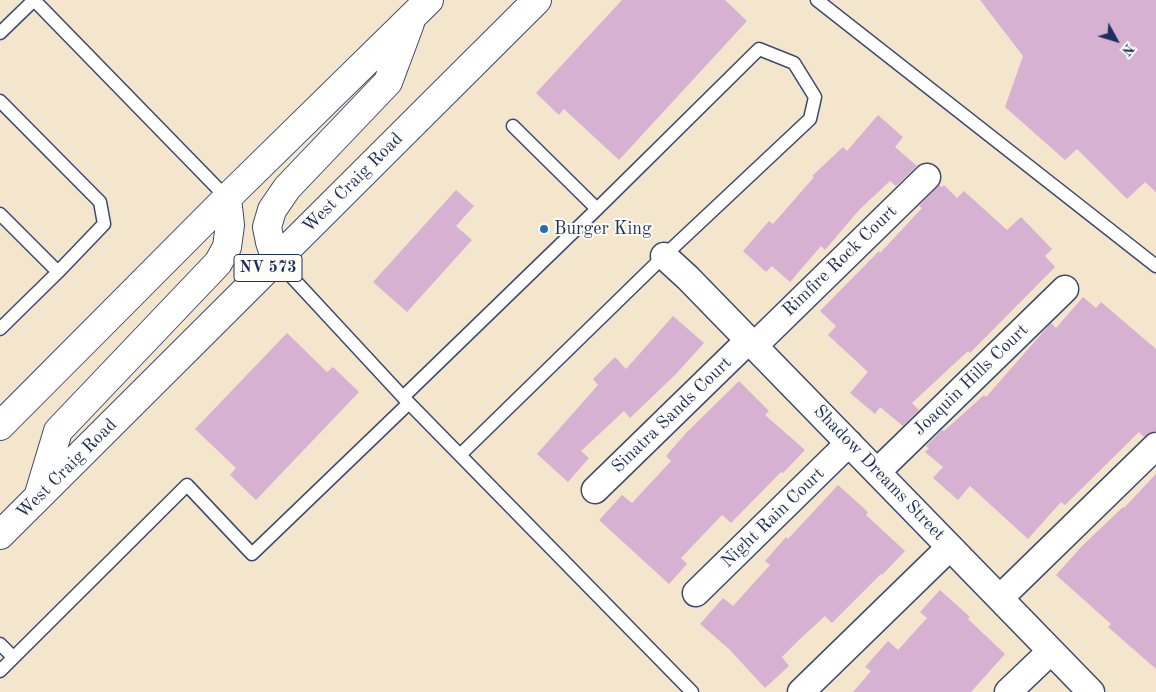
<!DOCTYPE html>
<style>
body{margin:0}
#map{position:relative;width:1156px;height:692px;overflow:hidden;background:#f4e6cd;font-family:"Old Standard TT",serif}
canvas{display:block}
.north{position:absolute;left:1091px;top:15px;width:50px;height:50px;-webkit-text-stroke:4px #fdfcf7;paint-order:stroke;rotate:129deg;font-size:14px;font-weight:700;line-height:20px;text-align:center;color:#1b2f5e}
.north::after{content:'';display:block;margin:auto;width:18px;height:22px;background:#1b2f5e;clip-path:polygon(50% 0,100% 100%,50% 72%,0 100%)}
</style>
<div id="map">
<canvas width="1156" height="692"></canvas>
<div class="north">N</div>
</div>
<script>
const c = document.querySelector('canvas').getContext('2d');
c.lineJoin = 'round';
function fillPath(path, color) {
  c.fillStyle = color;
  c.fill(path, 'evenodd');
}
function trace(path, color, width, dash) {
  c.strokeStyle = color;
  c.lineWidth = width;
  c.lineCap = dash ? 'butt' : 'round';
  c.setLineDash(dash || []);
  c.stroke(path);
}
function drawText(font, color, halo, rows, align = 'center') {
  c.font = font + ' "Old Standard TT",serif';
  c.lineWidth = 4;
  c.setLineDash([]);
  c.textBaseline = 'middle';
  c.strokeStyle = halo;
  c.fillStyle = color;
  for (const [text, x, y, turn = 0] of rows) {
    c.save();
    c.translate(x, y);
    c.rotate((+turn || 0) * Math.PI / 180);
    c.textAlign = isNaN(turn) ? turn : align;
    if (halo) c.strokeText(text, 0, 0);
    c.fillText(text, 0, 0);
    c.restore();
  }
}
fillPath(new Path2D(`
 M622,0H725L747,21L619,160L564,109L559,115L536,93Z
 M980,0H1156V192L1145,182L1127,199L1077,149L1065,160L1005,107L1023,56Z
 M878,115L903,137L895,147L917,166L896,186L890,181L859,210L825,250L821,246L790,282L772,266L766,272L743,251L769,221L773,224L814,177L812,176L843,147L847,151Z
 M939,185L942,187L944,185L957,198L964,191L1007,230L1021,217L1052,249L1045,256L1055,267L970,353L968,351L912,403L919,410L903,426L880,407L875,414L850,393L868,372L828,335L836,326L820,311L879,251L880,253L922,208L919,206Z
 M456,190L474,206L456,226L472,240L407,312L373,282Z
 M1083,297L1096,308L1101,302L1156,349V431L1152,432L1144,437L1139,432L1065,505L1061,502L1028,539L970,486L958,500L933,478L943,467L925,452L929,448L926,446L942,430L944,431L984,395L986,397L1051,323L1056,328Z
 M673,316L704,343L675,375L630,418L624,411L581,451L589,458L568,482L537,454L598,385L593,379L615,357L626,369Z
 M287,333L327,372L333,367L359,392L256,500L230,475L236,468L195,429Z
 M739,381L769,411L765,415L805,450L783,473L781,472L731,523L722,515L681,558L687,564L669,584L599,520L622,495L632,503L671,461L666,456L687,432Z
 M1156,474V669L1108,627L1111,624L1056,575L1083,545L1123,507L1124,508Z
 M838,485L868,512L866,515L905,551L882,575L881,574L832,623L825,616L801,638L782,657L789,666L765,688L729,649L700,624L723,598L733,606L770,565L765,561L786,537L788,539Z
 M940,590L970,617L968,619L1005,654L971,692H853L871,671L865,667L888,641L898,650L927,618L920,612Z`), '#d6b1d2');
const lane = new Path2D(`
 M817,0L1156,266
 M0,33L34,0L227,198
 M0,101L100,202L104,224L58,272L0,329
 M513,126L597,209
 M0,214L58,272
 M276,260L403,397L692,692
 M403,397L597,209L759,49L794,63L815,97L810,119L664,256L460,455
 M0,644L13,657
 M0,671L187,485L252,554L409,403`);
const street = new Path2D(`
 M664,256L688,278L1091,692
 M754,346L927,177
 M877,472L1065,289
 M595,490L749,340
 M696,593L849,443
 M1000,598L1156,446
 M801,692L950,547
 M1008,692L1051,651`);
const primary = new Path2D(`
 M276,260L270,242L267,227L272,210L287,188L388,82L410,23
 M0,426L227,198L429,0
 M39,494L58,431L218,263L227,247L230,225L227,198
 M0,535L537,0`);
trace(lane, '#3c4a6f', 15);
trace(street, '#3c4a6f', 29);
trace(primary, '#3c4a6f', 30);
trace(lane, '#fff', 12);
trace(street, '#fff', 26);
trace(primary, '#fff', 28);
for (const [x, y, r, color] of [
 [544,229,5,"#1f6fb2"]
]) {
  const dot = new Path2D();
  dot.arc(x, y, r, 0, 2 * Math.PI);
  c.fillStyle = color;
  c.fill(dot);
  trace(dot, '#fdfcf7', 2);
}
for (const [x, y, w] of [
 [268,268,68]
]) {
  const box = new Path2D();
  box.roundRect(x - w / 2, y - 13.5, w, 27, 4);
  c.fillStyle = '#fdfcf7';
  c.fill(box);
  trace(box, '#1b2f5e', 1);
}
drawText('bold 16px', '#1b2f5e', null, [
 ["NV 573",268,268]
]);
drawText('18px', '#1b2f5e', '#fdfcf7', [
 ["West Craig Road",353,183,-45],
 ["Rimfire Rock Court",840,261,-44],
 ["Joaquin Hills Court",971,380,-44],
 ["Sinatra Sands Court",672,415,-44],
 ["West Craig Road",67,469,-45],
 ["Shadow Dreams Street",879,473,46],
 ["Night Rain Court",773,518,-44]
]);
drawText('18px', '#1b2f5e', '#fdfcf7', [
 ["Burger King",554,229]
], 'left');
</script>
